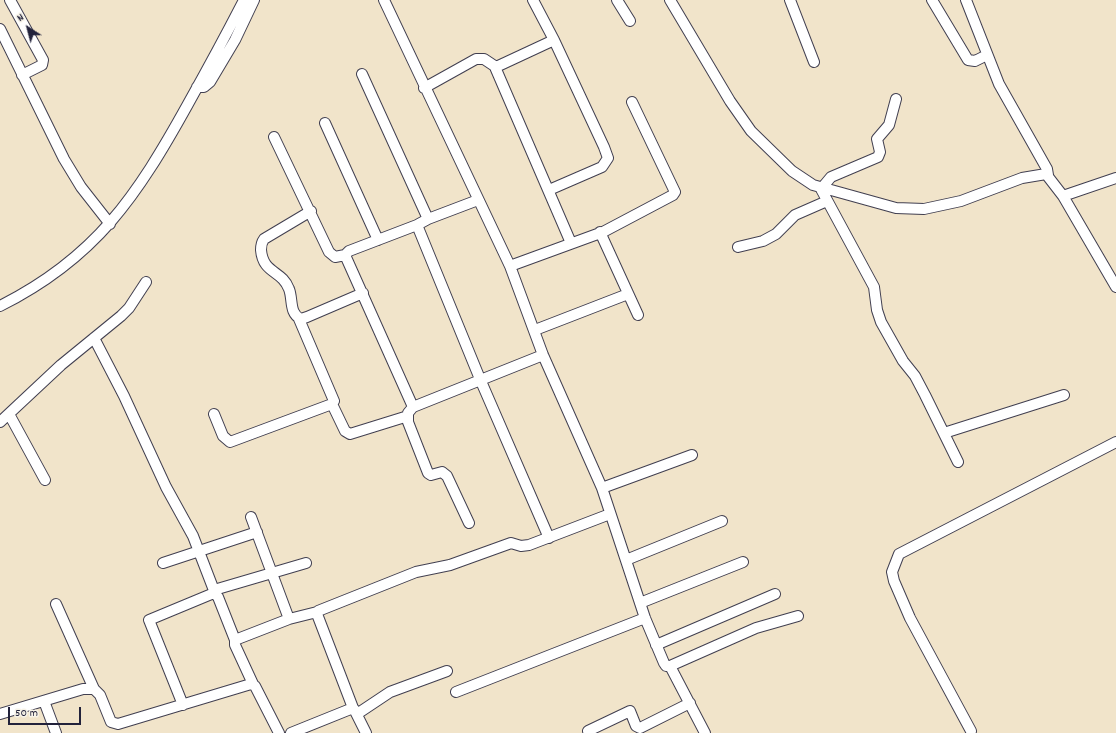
<!DOCTYPE html>
<style>
body{margin:0}
#map{position:relative;width:1116px;height:733px;overflow:hidden;background:#f1e4ca;font-family:Dekko,sans-serif}
canvas{display:block}
.north{position:absolute;left:8px;top:8px;width:40px;height:40px;-webkit-text-stroke:3px #f7f3e8;paint-order:stroke;rotate:324deg;font-size:11px;font-weight:700;line-height:16px;text-align:center;color:#22223b}
.north::after{content:'';display:block;margin:auto;width:14px;height:18px;background:#22223b;clip-path:polygon(50% 0,100% 100%,50% 72%,0 100%)}
.scale{position:absolute;left:8px;top:707px;width:73px;height:18px;box-sizing:border-box;border:2px solid #22223b;border-top:0;padding-left:5px;font-size:12px;line-height:14px;white-space:nowrap;color:#22223b;-webkit-text-stroke:3px #f7f3e8;paint-order:stroke}
</style>
<div id="map">
<canvas width="1116" height="733"></canvas>
<div class="north">N</div>
<div class="scale">50 m</div>
</div>
<script>
const c = document.querySelector('canvas').getContext('2d');
c.lineJoin = 'round';
function trace(path, color, width, dash) {
  c.strokeStyle = color;
  c.lineWidth = width;
  c.lineCap = dash ? 'butt' : 'round';
  c.setLineDash(dash || []);
  c.stroke(path);
}
const minor = new Path2D(`
 M10,0L43,60L42,65L22,75
 M384,0L510,266L543,355L602,488L645,618L664,663L666,666H670L705,733
 M617,0L630,21
 M670,0L730,101L751,131L792,171L813,185L896,208L924,209L961,201L1022,178L1046,174L1063,196L1116,287
 M790,0L814,62
 M932,0L968,60L975,61L987,55
 M966,0L999,84L1047,169L1048,175
 M0,29L64,159L81,187L110,224
 M495,67L571,243
 M362,74L428,219L417,225L349,251L345,255L413,407L543,355
 M197,87H204L210,82L235,40L254,0
 M424,88L476,59H484L496,67L554,40L533,0
 M896,99L889,125L877,139L880,152L878,157L831,177L821,189L874,287L877,310L881,322L903,361L915,376L925,395L958,462
 M325,123L378,240
 M274,137L329,252L335,257L345,255
 M549,190L602,167L608,158L604,147L554,40
 M1063,196L1116,178
 M311,211L264,239C261,243 261,246 261,250C263,274 282,270 289,289C293,299 289,314 301,319L307,317L363,293
 M428,219L478,200
 M417,225L480,379L549,538
 M600,232L638,315
 M738,247L763,241L776,234L795,215L827,201
 M510,266L603,232L673,195L675,192L632,102
 M0,306C96,258 137,196 188,104C207,70 226,35 244,0
 M535,330L628,294
 M94,338L124,396L166,487L193,536L215,593
 M332,404L345,431L350,434L408,416
 M413,407L408,413V422L428,473L431,475L442,472L447,476L469,523
 M9,414L45,480
 M214,414L223,436L230,442L332,404L334,401L299,319
 M0,422L61,365L121,316L129,308L146,282
 M944,433L1064,395
 M602,488L692,455
 M251,517L289,619
 M626,560L722,521
 M163,563L257,532
 M214,590L306,563
 M640,603L743,562
 M56,604L94,689
 M656,645L775,594
 M670,666L756,628L798,616
 M253,684L235,645V640L289,619L317,612
 M456,692L645,618
 M44,701L56,733
 M183,705L149,620L214,593L218,597L235,640
 M354,709L366,733
 M0,714L83,689H94L100,695L111,722L118,724L251,684L255,686L279,733
 M357,714L390,692L447,671
 M588,731L630,711L636,726L640,728L690,703
 M971,731L910,618L894,581L892,572L899,554L1116,442
 M291,733L353,708L317,614L318,611L416,572L450,565L511,543L521,546L529,545L610,514`);
trace(minor, '#413f50', 12);
trace(minor, '#fff', 10);
</script>
